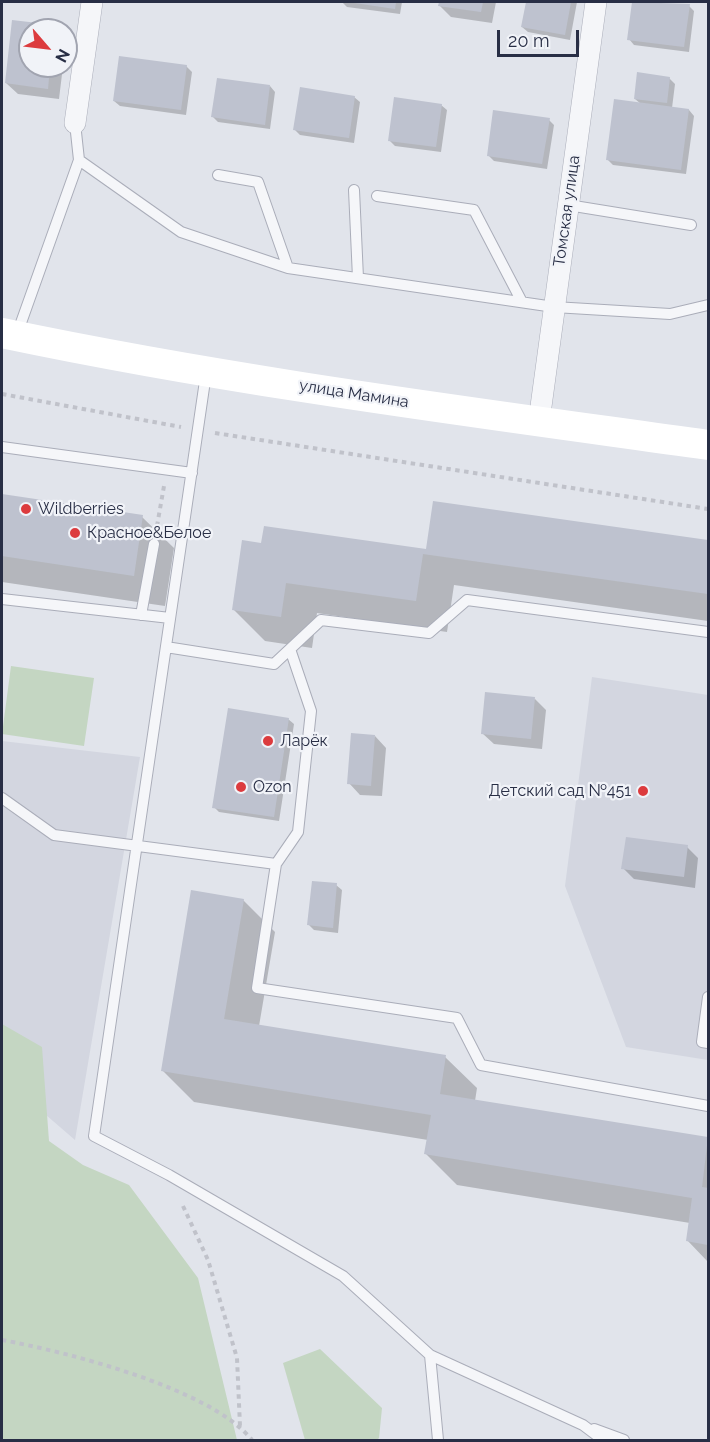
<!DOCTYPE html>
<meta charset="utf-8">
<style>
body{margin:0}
#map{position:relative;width:710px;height:1442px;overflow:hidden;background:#e1e4eb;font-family:Raleway,sans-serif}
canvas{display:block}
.frame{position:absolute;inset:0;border:3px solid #282e45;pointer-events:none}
.north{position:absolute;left:18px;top:18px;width:60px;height:60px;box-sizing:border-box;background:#f1f3f8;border:2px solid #a1a4b0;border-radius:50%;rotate:118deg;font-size:16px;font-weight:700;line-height:24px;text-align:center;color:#282e45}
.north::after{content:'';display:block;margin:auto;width:21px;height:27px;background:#dc3b3e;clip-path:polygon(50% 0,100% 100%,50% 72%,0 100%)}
.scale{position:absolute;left:497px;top:30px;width:82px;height:27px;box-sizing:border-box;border:3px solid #282e45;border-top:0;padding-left:8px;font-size:18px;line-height:21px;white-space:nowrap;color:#282e45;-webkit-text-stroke:4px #f1f3f8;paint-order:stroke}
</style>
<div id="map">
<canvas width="710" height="1442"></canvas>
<div class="frame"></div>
<div class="north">N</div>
<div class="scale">20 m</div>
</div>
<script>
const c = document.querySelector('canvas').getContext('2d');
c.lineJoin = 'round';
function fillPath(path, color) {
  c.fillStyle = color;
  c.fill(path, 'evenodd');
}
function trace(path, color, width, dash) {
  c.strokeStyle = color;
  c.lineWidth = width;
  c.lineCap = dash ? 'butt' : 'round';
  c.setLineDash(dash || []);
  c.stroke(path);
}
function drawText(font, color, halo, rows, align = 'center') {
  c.font = font + ' Raleway,sans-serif';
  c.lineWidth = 4.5;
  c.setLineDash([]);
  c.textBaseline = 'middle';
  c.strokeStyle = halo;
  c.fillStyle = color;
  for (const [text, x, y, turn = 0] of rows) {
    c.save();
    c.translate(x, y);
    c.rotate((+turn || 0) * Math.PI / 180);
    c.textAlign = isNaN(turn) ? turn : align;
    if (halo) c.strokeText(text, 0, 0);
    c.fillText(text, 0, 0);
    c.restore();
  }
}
fillPath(new Path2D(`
 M592,677L708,695V1060L626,1047L565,886Z
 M2,741L140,757L75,1140L2,1077Z`), '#d3d6e0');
fillPath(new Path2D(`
 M11,666L94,678L84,746L2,734Z
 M2,1024L42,1047L49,1141L83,1165L129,1185L198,1278L237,1440H2Z
 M320,1349L382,1408L379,1438L377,1440H305L283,1363Z`), '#c4d6c2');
fillPath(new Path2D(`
 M342,2H402L400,14L347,7Z
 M440,2H496L492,23L451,17L440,6Z
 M527,2H577L570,40L528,32L522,27Z
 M634,2L689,6L694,11L689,52L634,45L629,39Z
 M14,22L55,27L58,30H30V66H63L59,99L18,94L6,83Z
 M186,66L192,72L186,115L120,106L114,101Z
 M669,78L675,84L672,108L689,110L694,116L686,174L613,165L607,159L641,104L635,99Z
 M270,86L275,92L270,129L218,122L213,117Z
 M354,97L360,102L354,143L300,135L295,130Z
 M441,105L447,110L441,152L395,146L389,140Z
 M549,120L554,125L547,169L494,161L488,155Z
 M2,496L142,517L174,548L165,606L2,582Z
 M434,503L708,542V621L454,585L447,632L317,613L312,648L265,641L234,610L262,544L427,551Z
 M535,699L546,710L542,749L494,744L482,733Z
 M288,719L294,724L279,821L219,812L214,807Z
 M375,736L386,748L382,796L360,795L349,783Z
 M687,847L698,858L695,888L634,879L623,868Z
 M336,885L342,890L338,933L314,930L309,925Z
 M243,900L275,932L259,1026L445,1057L477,1088L475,1101L708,1139V1262L687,1240L690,1223L457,1185L426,1154L428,1140L194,1102L162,1070Z`), '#0003');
fillPath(new Path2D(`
 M348,2H396L395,9Z
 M439,2H483L481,12L438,6Z
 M526,2H571L565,35L521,27Z
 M632,2L690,4L684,47L627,40Z
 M12,20L55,25V30H30V66H50L48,89L5,83Z
 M119,56L187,65L181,110L113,101Z
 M637,72L670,77L667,103L634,99Z
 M217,78L270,85L265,125L211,117Z
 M300,87L355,96L349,138L293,130Z
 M394,97L442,104L436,147L388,141Z
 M614,99L689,109L681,170L606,160Z
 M493,110L550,118L542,164L487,156Z
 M2,494L143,515L134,576L2,556Z
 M433,501L708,540V594L423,554L416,601L286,583L281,617L232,610L242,540L261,543L264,526L426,549Z
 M485,692L535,697L531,739L481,734Z
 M228,708L289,718L274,817L212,808Z
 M351,733L375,735L371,786L347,784Z
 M626,837L688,845L684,877L621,869Z
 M312,881L337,883L333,928L307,925Z
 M191,890L244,899L224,1019L446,1055L440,1094L708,1137L702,1187L708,1188V1245L686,1241L692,1198L424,1154L431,1115L161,1071Z`), '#bec2cf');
const service = new Path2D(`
 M79,160L181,232L288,268
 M218,175L258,182L288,268L554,307L670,314L708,305
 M354,190L358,278
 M377,196L474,210L522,302
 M568,205L691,225
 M17,334L79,160L75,123
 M206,374L94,1136L169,1175L343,1276L430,1355L583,1425L603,1440
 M2,447L192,473
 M2,599L170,618
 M141,615L154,544
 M166,647L274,664L321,620L429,633L467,600L708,632
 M2,798L54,835L276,864L257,988L457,1018L481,1065L708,1106
 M276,864L298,832L311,711L290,649
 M708,997L702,1042L708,1043
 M430,1355L438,1440
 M594,1429L624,1440`);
const minor = new Path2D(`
 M75,123L92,2
 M539,421L596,2`);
trace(service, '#aaadb9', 12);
trace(minor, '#aaadb9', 22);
trace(new Path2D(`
 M2,394L181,427
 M215,433L708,509
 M157,526L164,486
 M183,1206L208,1260L237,1358L240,1426
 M2,1340C67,1352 210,1388 252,1440`), '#c0c2ca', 4, [4.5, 4.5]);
trace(service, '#f5f6f9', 10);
trace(minor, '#f5f6f9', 21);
trace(new Path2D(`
 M2,333C235,382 472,412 708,445`), '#fff', 30);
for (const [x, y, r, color] of [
 [26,509,6,"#dc3b3e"],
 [75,533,6,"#dc3b3e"],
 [268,741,6,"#dc3b3e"],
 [241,787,6,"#dc3b3e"],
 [643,791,6,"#dc3b3e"]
]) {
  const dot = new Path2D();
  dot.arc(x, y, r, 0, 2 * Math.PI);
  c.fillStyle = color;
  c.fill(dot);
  trace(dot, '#f1f3f8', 2);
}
drawText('16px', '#282e45', '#f1f3f8', [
 ["Томская улица",567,211,-82],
 ["улица Мамина",354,394,9]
]);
drawText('16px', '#282e45', '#f1f3f8', [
 ["Wildberries",38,509],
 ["Красное&Белое",87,533],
 ["Ларёк",280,741],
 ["Ozon",253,787],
 ["Детский сад №451",631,791,"right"]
], 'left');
</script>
